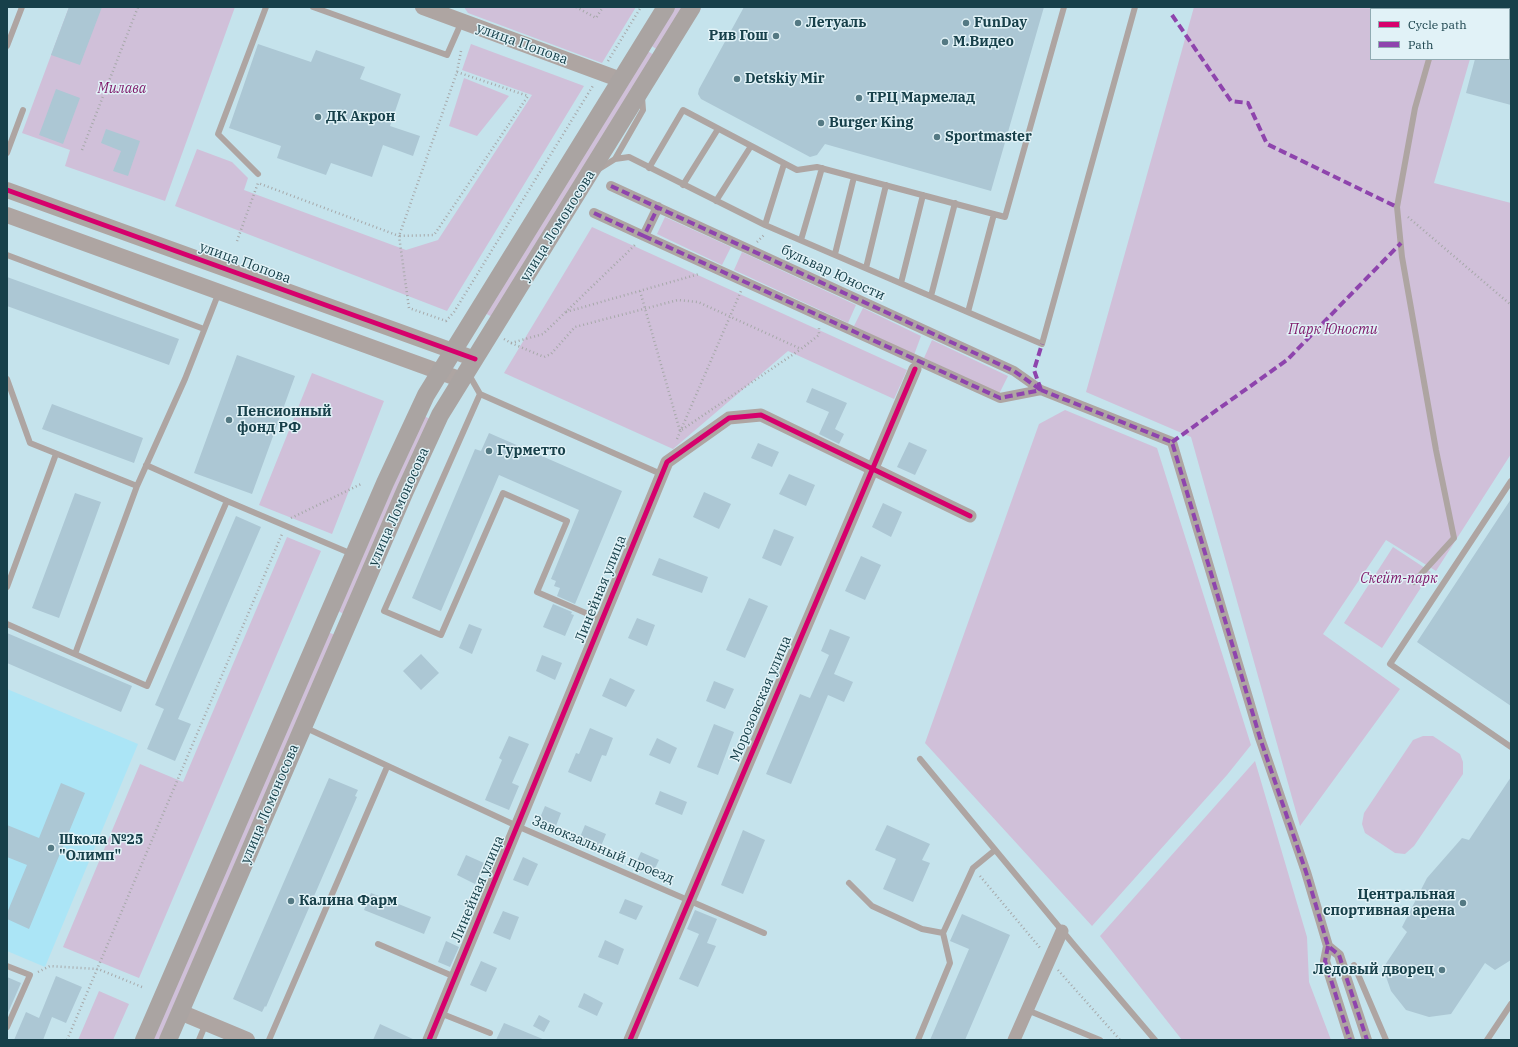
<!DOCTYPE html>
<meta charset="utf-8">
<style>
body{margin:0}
#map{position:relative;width:1518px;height:1047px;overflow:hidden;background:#c5e3ec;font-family:"IBM Plex Serif",serif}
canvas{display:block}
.frame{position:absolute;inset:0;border:8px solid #17404a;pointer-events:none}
.legend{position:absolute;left:1370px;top:8px;width:140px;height:52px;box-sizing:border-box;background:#e1f2f7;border:1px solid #90abb2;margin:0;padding:5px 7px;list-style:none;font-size:12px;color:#17404a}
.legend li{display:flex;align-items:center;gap:8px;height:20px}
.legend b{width:20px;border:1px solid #90abb2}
</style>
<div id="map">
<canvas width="1518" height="1047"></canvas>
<div class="frame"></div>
<ul class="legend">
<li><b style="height:5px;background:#d6006c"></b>Cycle path</li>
<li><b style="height:5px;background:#8e44ad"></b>Path</li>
</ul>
</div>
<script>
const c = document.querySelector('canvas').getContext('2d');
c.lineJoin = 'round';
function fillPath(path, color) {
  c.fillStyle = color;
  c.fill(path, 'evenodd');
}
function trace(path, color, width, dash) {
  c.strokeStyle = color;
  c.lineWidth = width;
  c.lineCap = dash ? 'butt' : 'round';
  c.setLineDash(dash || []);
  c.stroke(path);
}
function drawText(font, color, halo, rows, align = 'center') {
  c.font = font + ' "IBM Plex Serif",serif';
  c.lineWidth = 3;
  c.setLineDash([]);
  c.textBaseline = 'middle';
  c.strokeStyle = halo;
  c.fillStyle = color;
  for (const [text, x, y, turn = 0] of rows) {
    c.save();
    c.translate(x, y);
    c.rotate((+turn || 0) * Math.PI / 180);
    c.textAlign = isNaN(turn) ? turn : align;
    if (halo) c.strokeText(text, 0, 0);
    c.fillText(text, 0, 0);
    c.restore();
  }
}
fillPath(new Path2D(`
 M7,689L138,744L45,967L7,951Z`), '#abe5f6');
fillPath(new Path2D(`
 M69,7H235L165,201L65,166L70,150L22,133Z
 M464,7H636L602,63L468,13Z
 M673,7H684L658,50L650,45Z
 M1194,7H1420L1427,9H1371V59H1470L1434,183L1511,203V454L1436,571L1386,540L1323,634L1400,689L1300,826L1191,437L1086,392Z
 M471,44L584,86L447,311L175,206L197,149L232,162L248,178L244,190L406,250L438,240L532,95L462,70Z
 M646,50L654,55L492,317L485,313Z
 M464,78L509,96L477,136L449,126Z
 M665,217L731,247L722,265L657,234Z
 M592,227L907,370L894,399L788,351L673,449L504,373Z
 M742,252L856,305L848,323L734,270Z
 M863,308L921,336L914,355L854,326Z
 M932,340L1008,376L999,394L924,358Z
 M312,373L384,401L332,534L259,505Z
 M1065,410L1157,448L1251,745L1227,775L1092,926L925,743L1039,424Z
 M424,416L430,419L344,614L338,611Z
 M287,537L321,551L139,978L63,947L140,764L183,782Z
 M1393,547L1431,572L1382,648L1344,623Z
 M328,632L335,635L159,1040H151Z
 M1423,736H1433L1460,754L1463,762V774L1414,846L1405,854L1395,853L1365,833L1362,824L1364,813L1413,740Z
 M1255,761L1307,937L1309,982L1331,1040H1182L1100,936Z
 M99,991L129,1004L113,1040H78Z`), '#d0c0d9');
fillPath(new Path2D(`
 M69,7H102L80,65L51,55Z
 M744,7H1044L991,191L825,144L817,155L810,157L701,99L698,94L699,89Z
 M258,44L311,62L316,50L365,67L360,79L401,94L390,126L420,136L413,156L383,145L372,177L331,163L326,175L277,158L281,146L229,128Z
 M1475,59H1511V105L1466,93Z
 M56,89L80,98L63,144L39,135Z
 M106,129L140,141L128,176L113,171L121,151L101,143Z
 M7,277L179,339L169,365L7,306Z
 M237,355L295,376L252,494L194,473Z
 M812,388L847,403L835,429L844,434L839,444L819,434L829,412L806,402Z
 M52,404L143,438L134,463L42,429Z
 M489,433L622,491L575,604L557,596L560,588L554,586L556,581L551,579L579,510L499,475L441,611L412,598L475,449L481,451Z
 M909,442L927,450L915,475L897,467Z
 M758,443L779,452L772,467L751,458Z
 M789,474L815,485L806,506L779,494Z
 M704,492L731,504L719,529L693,517Z
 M75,493L101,502L59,618L32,608Z
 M1511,499V706L1417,642Z
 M883,503L902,512L891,537L872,527Z
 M236,516L261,527L178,719L191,724L175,761L147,749L164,709L155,705Z
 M774,529L794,537L781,566L762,558Z
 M861,556L881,565L865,600L845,591Z
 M659,558L708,577L702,593L652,575Z
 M749,598L768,606L745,658L726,650Z
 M553,604L572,612L571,614L574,615L565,636L543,627Z
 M637,618L655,625L647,646L628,638Z
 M469,624L482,629L472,654L459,648Z
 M830,629L850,637L834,674L853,682L844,702L828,695L791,784L766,774L800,694L810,698L829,655L821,651Z
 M7,633L132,686L121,712L7,663Z
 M421,654L439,673L421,690L403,671Z
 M542,655L562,663L555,680L536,671Z
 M610,678L635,690L626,707L602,696Z
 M714,681L734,689L725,709L706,701Z
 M714,724L734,732L718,775L697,767Z
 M590,728L613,738L606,756L602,755L591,782L568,772L576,753L579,754Z
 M509,736L529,744L512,783L519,786L509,810L485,800L502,760L499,758Z
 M657,738L677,748L670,764L649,755Z
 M1511,777V960L1495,970L1485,963L1451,1014L1429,1017L1406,1010L1391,991L1383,968L1407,932L1402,927L1427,878L1462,838L1469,840Z
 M329,778L358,790L355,796L357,797L266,1007L265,1006L262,1012L233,999Z
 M61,783L85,793L29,929L7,919V913L27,865L7,857V825L39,838Z
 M660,791L687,802L682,815L655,804Z
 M545,806L561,813L554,831L537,825Z
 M585,825L606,834L599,851L578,842Z
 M887,825L930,844L922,860L930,863L913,902L883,889L896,859L875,850Z
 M743,830L765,840L743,894L721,885Z
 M641,852L659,860L652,875L634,867Z
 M466,855L484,863L475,884L457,875Z
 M523,857L538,864L528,886L513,880Z
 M371,893L431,917L424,934L364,910Z
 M625,899L643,906L636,920L619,913Z
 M695,910L717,919L707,943L716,946L698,987L679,979L699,934L687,929Z
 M503,911L519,917L510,940L493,933Z
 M962,914L1010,935L965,1040H930L969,949L950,941Z
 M605,940L624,949L618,965L598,957Z
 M446,941L459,947L450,967L438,962Z
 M481,961L497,968L486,992L470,985Z
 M56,976L82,987L66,1023L52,1017L43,1040H14L26,1012L39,1018Z
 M7,977L21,983L7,1015Z
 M584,993L603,1003L597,1016L578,1007Z
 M539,1015L550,1021L544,1032L533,1026Z
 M504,1023L545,1040H496Z
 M380,1024L415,1040H373Z`), '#acc7d4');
trace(new Path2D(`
 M576,7L596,18L603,7
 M608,61L641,7
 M457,72L528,96L434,235L399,236L457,72L461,51
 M82,150L138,7
 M1408,217L1511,305
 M237,241L258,183L399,236L409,308L446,321L454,312L594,84
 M757,242L765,234
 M640,291L680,431L801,349
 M566,312L699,274
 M504,339L511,343L543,334L636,244
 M511,343L544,357L551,354L575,327L678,300L698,302L801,349L819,335V327
 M677,439L741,291
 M291,518L361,484
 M980,876L1041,949
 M1058,970L1120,1040
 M38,972L50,966L98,969L142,987
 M67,1040L282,534`), '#a6a8a9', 2.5, [1, 3]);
trace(new Path2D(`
 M313,7L447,55L462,21
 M1444,9V7
 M1506,9V7
 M7,46L22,7
 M7,153L23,110
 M615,159L629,157L765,225L1042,344L1135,7
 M649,168L683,110L797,170L817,167L1005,217L1064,7
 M599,169L615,159L643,110L642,97
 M258,174L218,134L266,7
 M683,185L718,129
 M716,201L751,146
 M765,225L784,164
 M801,240L822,168
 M835,254L854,177
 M7,255L204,329
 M866,268L886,185
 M901,283L923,195
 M931,296L955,203
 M968,312L994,214
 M468,373L480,394L661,474
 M7,379L30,443L137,486L185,379L219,292
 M480,394L384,611L441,635L503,493L567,521L537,592L602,620
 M146,465L227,501
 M1511,481L1390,664L1511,747
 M1414,582L1454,538L1436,450L1402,257L1397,207L1415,108L1429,59
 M7,587L56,454
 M7,624L147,686L227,501L352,554
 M75,654L137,486
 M304,727L517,826L764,933
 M920,759L1074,945L1155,1040
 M849,883L872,906L922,929L943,933L973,868L995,850
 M378,944L455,977
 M1354,965L1386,1040
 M7,966L30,975L7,1027
 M1027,1010L1100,1040
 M440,1013L490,1033
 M199,1040L206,1023
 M269,1040L387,767
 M918,1040L950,963L943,933
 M1487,1040L1511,1004`), '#aea5a2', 6);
trace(new Path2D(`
 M611,186L1014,371L1041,390
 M594,213L644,236L658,207
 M644,236L1000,398L1041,390L1172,442L1260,738L1306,872L1328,946L1339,955L1367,1040
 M1328,946L1325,961L1350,1040`), '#aea5a2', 10);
trace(new Path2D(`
 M1467,7L1474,9
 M1509,19L1511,20
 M429,1040L667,462L729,418L761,415L970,516
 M630,1040L915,369
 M1014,1040L1062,931`), '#aea5a2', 13);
trace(new Path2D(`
 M423,7L621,80
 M7,190L475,359
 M7,215L462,380
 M180,1012L247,1040`), '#aea5a2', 16);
trace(new Path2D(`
 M144,1040L385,483L426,395L666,7
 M168,1040L405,491L440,415L692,7`), '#aaa4a2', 18);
trace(new Path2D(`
 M1172,15L1231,101L1248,103L1267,144L1397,207
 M611,186L1014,371L1041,390
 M594,213L644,236L658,207
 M644,236L1000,398L1041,390L1172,442L1260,738L1306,872L1328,946L1339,955L1367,1040
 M1041,390L1034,370L1042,344
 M1172,442L1287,360L1401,243
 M1328,946L1325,961L1350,1040`), '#8e44ad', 4, [8, 4]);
trace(new Path2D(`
 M7,190L475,359
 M429,1040L667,462L729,418L761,415L970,516
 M630,1040L915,369`), '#d6006c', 5);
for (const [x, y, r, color] of [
 [798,23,4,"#547983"],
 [966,23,4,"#547983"],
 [776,36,4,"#547983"],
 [945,42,4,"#547983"],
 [737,79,4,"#547983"],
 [859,98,4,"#547983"],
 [318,117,4,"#547983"],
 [821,123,4,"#547983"],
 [937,137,4,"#547983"],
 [229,420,4,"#547983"],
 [489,451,4,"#547983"],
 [51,848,4,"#547983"],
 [291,901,4,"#547983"],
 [1463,903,4,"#547983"],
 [1442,970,4,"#547983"]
]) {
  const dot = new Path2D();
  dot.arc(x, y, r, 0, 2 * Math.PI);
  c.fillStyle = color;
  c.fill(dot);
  trace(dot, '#e1f2f7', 1.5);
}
drawText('bold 14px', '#17404a', '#e1f2f7', [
 ["Летуаль",806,23],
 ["FunDay",974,23],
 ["Рив Гош",768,36,"right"],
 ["М.Видео",953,42],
 ["Detskiy Mir",745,79],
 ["ТРЦ Мармелад",867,98],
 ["ДК Акрон",326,117],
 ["Burger King",829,123],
 ["Sportmaster",945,137],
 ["Пенсионный",237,412],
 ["фонд РФ",237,428],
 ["Гурметто",497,451],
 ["Школа №25",59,840],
 ["\"Олимп\"",59,856],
 ["Центральная",1455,895,"right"],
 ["спортивная арена",1455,911,"right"],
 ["Калина Фарм",299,901],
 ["Ледовый дворец",1434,970,"right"]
], 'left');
drawText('14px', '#17404a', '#e1f2f7', [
 ["улица Попова",522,44,20],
 ["улица Ломоносова",558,226,-58],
 ["улица Попова",245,263,20],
 ["бульвар Юности",833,273,25],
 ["улица Ломоносова",399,507,-66],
 ["Линейная улица",601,589,-68],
 ["Морозовская улица",761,699,-67],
 ["улица Ломоносова",270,804,-67],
 ["Завокзальный проезд",603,850,23],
 ["Линейная улица",478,889,-67]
]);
drawText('italic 14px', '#7f196a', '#e1f2f7', [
 ["Милава",122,89],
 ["Парк Юности",1333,330],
 ["Скейт-парк",1399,579]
]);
</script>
